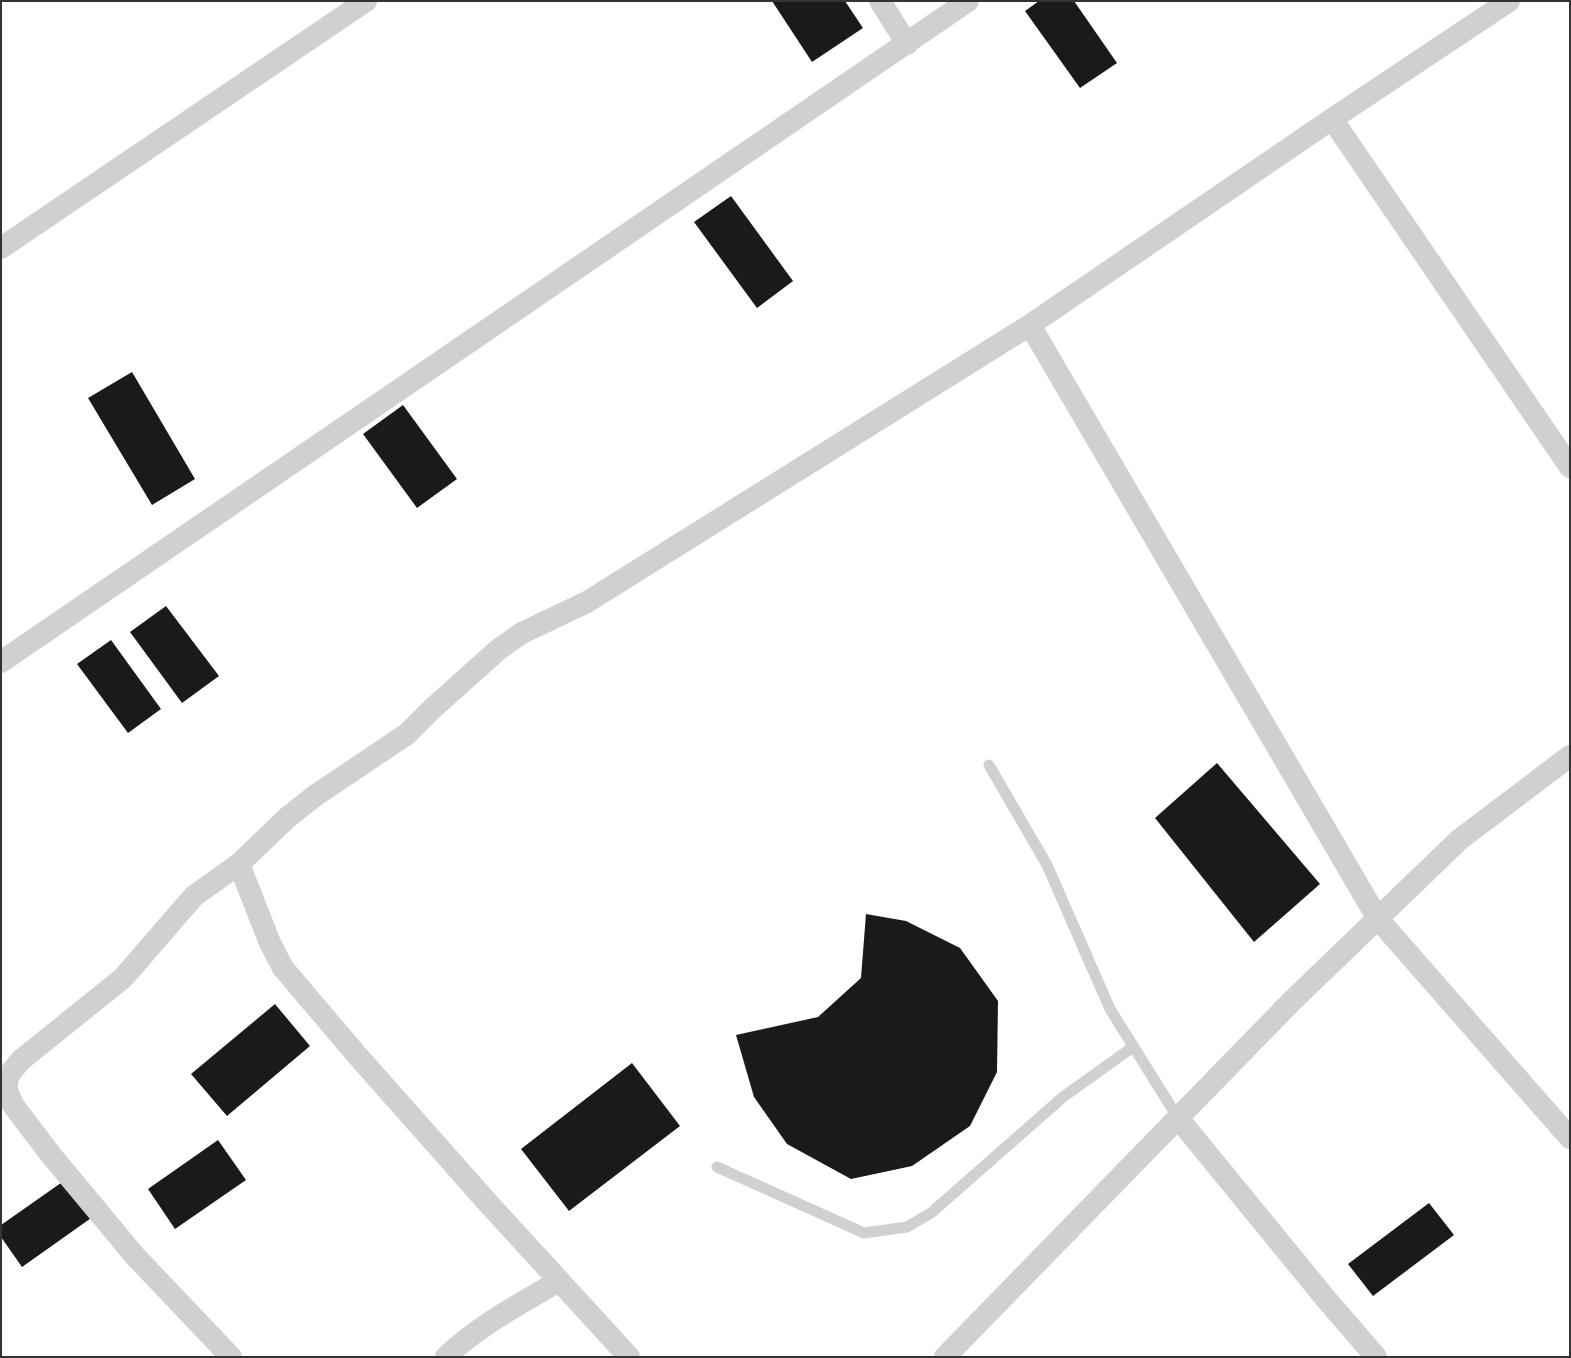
<!DOCTYPE html>
<style>
body{margin:0}
#map{position:relative;width:1571px;height:1358px;overflow:hidden;background:#fff;font-family:"Fira Sans Condensed",sans-serif}
canvas{display:block}
.frame{position:absolute;inset:0;border:2px solid #333;pointer-events:none}
</style>
<div id="map">
<canvas width="1571" height="1358"></canvas>
<div class="frame"></div>
</div>
<script>
const c = document.querySelector('canvas').getContext('2d');
c.lineJoin = 'round';
function fillPath(path, color) {
  c.fillStyle = color;
  c.fill(path, 'evenodd');
}
function trace(path, color, width, dash) {
  c.strokeStyle = color;
  c.lineWidth = width;
  c.lineCap = dash ? 'butt' : 'round';
  c.setLineDash(dash || []);
  c.stroke(path);
}
fillPath(new Path2D(`
 M772,1H845L863,28L812,62Z
 M1039,1H1074L1117,63L1080,88L1025,11Z
 M731,196L793,281L757,308L694,222Z
 M132,372L195,479L152,505L88,398Z
 M403,405L457,479L417,508L363,434Z
 M166,606L219,676L182,703L130,632Z
 M111,640L161,709L128,733L77,664Z
 M1217,763L1320,884L1254,942L1155,818Z
 M866,914L906,921L960,948L998,1001L997,1072L970,1126L912,1166L851,1179L787,1144L754,1097L736,1035L818,1017L861,978Z
 M275,1004L310,1046L227,1116L191,1074Z
 M632,1063L680,1126L569,1211L521,1149Z
 M218,1140L246,1180L175,1229L148,1189Z
 M68,1178L94,1216L22,1267L1,1237V1225Z
 M1429,1203L1454,1235L1373,1296L1348,1264Z`), '#1a1a1a');
trace(new Path2D(`
 M989,765L1047,865L1110,1009L1178,1118
 M717,1167L864,1233L907,1227L931,1213L1063,1097L1133,1047`), '#d0d0d0', 11);
trace(new Path2D(`
 M880,1L907,44
 M1332,119L1570,467
 M1,248L366,1
 M1030,325L1378,919L1570,1138
 M1,662L968,1
 M1178,1118L1326,1299L1376,1357
 M231,1357L135,1256L51,1155L13,1105L7,1090V1080L11,1072L21,1060L123,978L194,896L239,864
 M446,1357C479,1325 520,1304 559,1281
 M629,1357L488,1203L356,1054L283,968L270,943L239,864L288,817L316,795L407,734L432,709L499,649L522,633L587,602L1030,325L1332,119L1509,1
 M945,1357L1291,1002L1459,840L1570,756`), '#d0d0d0', 22);
</script>
